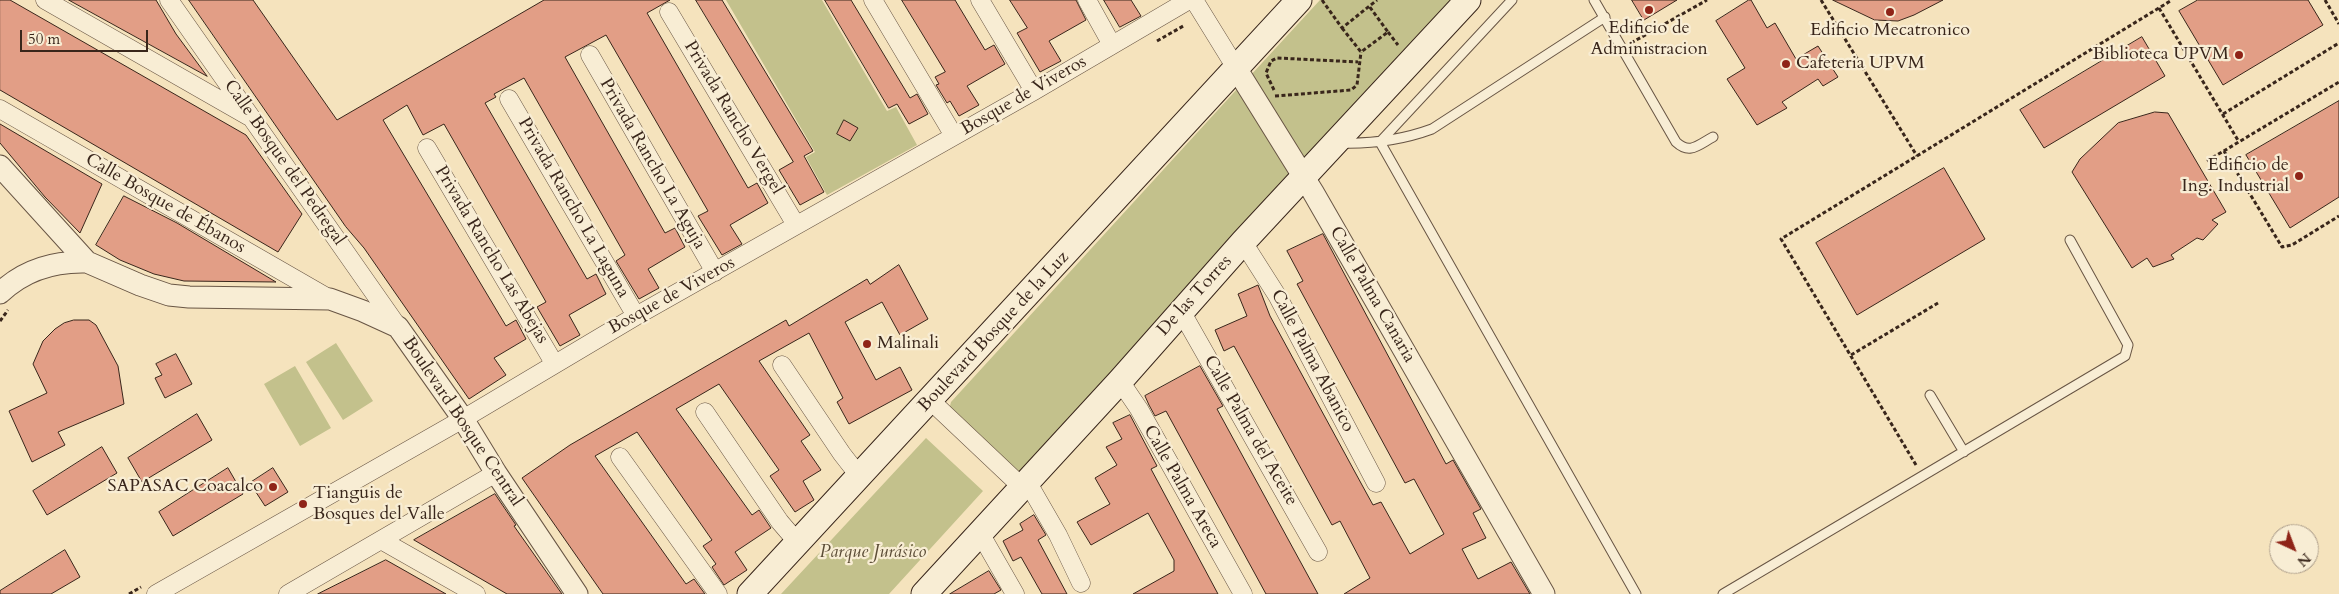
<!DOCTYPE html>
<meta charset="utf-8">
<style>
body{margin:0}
#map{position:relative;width:2339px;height:594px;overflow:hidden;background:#f5e3bd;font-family:Cardo,serif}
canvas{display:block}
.north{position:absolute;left:2269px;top:524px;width:50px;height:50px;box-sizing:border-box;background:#f8edd4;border:1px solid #ac9d8a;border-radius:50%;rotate:137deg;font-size:14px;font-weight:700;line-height:20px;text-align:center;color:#39261b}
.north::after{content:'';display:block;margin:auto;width:18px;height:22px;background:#8f2418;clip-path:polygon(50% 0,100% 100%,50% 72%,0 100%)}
.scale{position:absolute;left:20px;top:30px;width:128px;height:22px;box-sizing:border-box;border:2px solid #39261b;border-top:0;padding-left:6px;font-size:15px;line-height:18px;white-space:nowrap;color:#39261b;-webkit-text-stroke:4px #f8edd4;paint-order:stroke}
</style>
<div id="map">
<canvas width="2339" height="594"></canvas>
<div class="north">N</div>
<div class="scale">50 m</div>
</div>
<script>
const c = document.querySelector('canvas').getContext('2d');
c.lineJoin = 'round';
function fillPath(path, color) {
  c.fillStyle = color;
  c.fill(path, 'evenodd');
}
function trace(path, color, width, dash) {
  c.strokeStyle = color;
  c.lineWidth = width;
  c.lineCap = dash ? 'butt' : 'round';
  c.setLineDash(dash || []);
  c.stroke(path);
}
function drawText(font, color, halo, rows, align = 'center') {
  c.font = font + ' Cardo,serif';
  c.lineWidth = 4.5;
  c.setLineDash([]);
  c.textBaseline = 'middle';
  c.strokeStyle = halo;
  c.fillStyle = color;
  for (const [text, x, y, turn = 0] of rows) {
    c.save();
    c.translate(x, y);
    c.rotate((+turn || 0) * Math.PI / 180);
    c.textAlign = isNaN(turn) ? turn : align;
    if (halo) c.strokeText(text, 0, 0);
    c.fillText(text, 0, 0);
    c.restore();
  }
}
fillPath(new Path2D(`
 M726,0H822L887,111L896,107L917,145L827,195L806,157L815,152Z
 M1320,0H1451L1305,159L1301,160L1250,76Z
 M1238,88L1291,175L1019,473L949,410L951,402Z
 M336,343L373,401L343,420L306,362Z
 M295,366L331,428L300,446L264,384Z
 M926,438L983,491L889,594H781Z`), '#c3c18c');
const building = new Path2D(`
 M0,0H10L246,135L302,214L278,252L0,90Z
 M69,0H156L176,34L207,76Z
 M189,0H253L337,120L544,0H670L647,13L748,188L757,183L768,203L730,225L742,244L722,255L698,216L708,211L606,35L565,57L665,233L675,228L685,247L648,269L659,288L639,299L616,261L625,255L524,78L494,94L496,97L485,103L587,279L596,274L606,294L569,315L580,335L560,346L537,307L546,302L444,124L423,135L407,105L383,120L506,326L516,320L526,339L494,358L506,375L469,399L364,248L346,227Z
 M696,0H722L813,151L804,156L824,192L800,205L779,170L793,162Z
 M825,0H851L910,98L917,94L928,114L909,124L897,104L889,108Z
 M902,0H955L985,50L994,45L1005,64L967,86L979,105L959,116L950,101L947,103L936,85L939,84L935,77L945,72Z
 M1010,0H1076L1086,20L1049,41L1061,61L1040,72L1017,33L1027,28Z
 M1104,0H1131L1141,16L1120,27Z
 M1632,0H1677L1644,20Z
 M1749,0H1751L1767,28L1775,23L1796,59L1818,46L1838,77L1823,86L1818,79L1782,102L1787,108L1757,125L1727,79L1745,68L1716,21Z
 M1833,0H1943L1914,15L1898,21L1875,20Z
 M2198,0H2308L2323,25L2223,85L2179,11Z
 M2142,37L2165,76L2044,148L2020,110Z
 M2339,101V197L2290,228L2246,155Z
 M2155,112L2168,113L2226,212L2212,220L2218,224L2203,240L2197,238L2171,255L2174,259L2153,267L2147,258L2132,268L2072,172L2080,159L2118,123Z
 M844,120L858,128L850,141L837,134Z
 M0,124L102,184L80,233L45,197L0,143Z
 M1944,168L1985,239L1857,315L1816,243Z
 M124,196L177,223L276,282L184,281L154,274L120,260L96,245Z
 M1323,234L1446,464L1453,460L1481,509L1473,513L1486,538L1462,549L1478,579L1511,562L1530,594H1344L1370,578L1340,521L1332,525L1234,346L1224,351L1215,330L1247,316L1238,294L1258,285L1270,316L1362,485L1373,505L1381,502L1410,554L1444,534L1414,479L1405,483L1297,284L1303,281L1287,251Z
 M899,265L928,319L900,335L882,302L845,322L876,380L900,367L912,390L849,424L837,402L843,398L809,333L759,361L810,435L801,441L821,470L803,481L814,500L795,512L770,476L779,470L719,384L676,409L752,515L759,510L771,528L735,552L747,570L724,585L712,567L716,564L703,546L712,540L637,432L595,456L686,584L694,579L705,594H603L522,478L570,445L786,320L789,326L867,279L870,284Z
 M74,320H89L96,325L118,366L124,404L58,432L65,445L32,462L9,411L47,393L33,364L43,341L55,329L64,323Z
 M176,354L192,384L165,398L155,378L162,375L156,364Z
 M1200,366L1223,406L1217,409L1318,594H1266L1166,411L1155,416L1149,405L1145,396Z
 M197,414L212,440L142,482L128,458Z
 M1130,415L1157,466L1151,469L1218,594H1133L1174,571V560L1148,513L1091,545L1077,522L1110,504L1095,478L1117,465L1106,447L1122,439L1113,423Z
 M102,447L117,473L47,515L33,491Z
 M228,468L243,494L173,536L159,512Z
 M273,468L288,492L265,506L250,483Z
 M495,494L516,525L514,526L562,594H507L414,540Z
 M1034,515L1046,535L1038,540L1067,594H1042L1021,557L1013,561L1003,541L1023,530L1020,524Z
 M65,550L80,577L51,594H0V591Z
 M386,560L446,594H318Z
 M989,571L1001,590L994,594H950Z`);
fillPath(building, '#e29e86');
trace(building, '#39261b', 1);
const service = new Path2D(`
 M1594,0L1676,142C1690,155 1698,145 1713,137
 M1380,142L1636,594
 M1380,142L1512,0
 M1340,143C1372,144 1402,140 1432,129L1605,17
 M1930,395L1964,452
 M1723,594L2125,356L2128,345L2070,240`);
const minor = new Path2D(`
 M45,0L248,116
 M169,0L398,327
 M873,0L954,136
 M980,0L1034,91
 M1087,0L1112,45
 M1194,0L1236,68
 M669,12L796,225
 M590,55L715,272
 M509,99L636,316
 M0,109L330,299
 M427,148L554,363
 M1243,242L1278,297L1376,483
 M1181,311L1318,552
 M782,365L842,454L860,477
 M1120,381L1139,409L1243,594
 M931,401L1023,488
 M705,412L780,522L798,543
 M620,457L718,594
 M1028,483L1058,535L1081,583
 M980,533L1015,594
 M381,540L476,594
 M156,594L463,419L636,316L1034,91L1189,0
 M288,594L496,473`);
const tertiary = new Path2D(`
 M1236,68L1313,192L1544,594
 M0,166L87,262L140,285L169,295L189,297L330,299L363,311L398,327L463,419L496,473L577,594
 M0,293C25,269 54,261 87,262`);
const secondary = new Path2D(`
 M750,594L1299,0
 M924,594L1120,381L1243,242L1468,0`);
trace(service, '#685544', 11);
trace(minor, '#685544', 19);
trace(tertiary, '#685544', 23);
trace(secondary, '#39261b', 27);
trace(new Path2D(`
 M1322,0L1342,28L1377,0
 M1821,0L1917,156
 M2325,0L2339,24
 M2159,8L2239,142
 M1342,28L1361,52L1388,32L1369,6
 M1388,32L1398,45
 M1157,41L1185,25
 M1631,43L1707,0
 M1274,90L1266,73L1271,61L1277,58L1358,62
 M1275,96L1351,90L1357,85L1361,52
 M2223,114L2339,43
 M2224,151L2282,247L2292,245L2339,216
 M2207,161L2339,82
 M0,321L8,310
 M1851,355L1938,303
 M1916,465L1781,239L2172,0
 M129,594L141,587`), '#39261b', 3, [4, 2.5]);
trace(service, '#f8edd4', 9);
trace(minor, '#f8edd4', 18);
trace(tertiary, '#f8edd4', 21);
trace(secondary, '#f8edd4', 25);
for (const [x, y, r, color] of [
 [1649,10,5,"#8f2418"],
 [1890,12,5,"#8f2418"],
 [2239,55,5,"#8f2418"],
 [1786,64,5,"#8f2418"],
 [2299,176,5,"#8f2418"],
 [867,344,5,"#8f2418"],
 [273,487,5,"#8f2418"],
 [303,504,5,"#8f2418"]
]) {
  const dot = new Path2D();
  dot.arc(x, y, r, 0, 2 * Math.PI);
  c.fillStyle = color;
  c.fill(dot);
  trace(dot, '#f8edd4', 2);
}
drawText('18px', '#39261b', '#f8edd4', [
 ["Edificio de",1649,29,"center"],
 ["Administracion",1649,50,"center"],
 ["Edificio Mecatronico",1890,31,"center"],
 ["Biblioteca UPVM",2229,55],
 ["Cafeteria UPVM",1796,64,"left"],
 ["Edificio de",2289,166],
 ["Ing. Industrial",2289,187],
 ["Malinali",877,344,"left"],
 ["SAPASAC Coacalco",263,487],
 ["Tianguis de",313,494,"left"],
 ["Bosques del Valle",313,515,"left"]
], 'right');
drawText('18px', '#39261b', '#f8edd4', [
 ["Bosque de Viveros",1024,96,-30],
 ["Privada Rancho Vergel",733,118,59],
 ["Calle Bosque del Pedregal",284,163,55],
 ["Privada Rancho La Aguja",652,164,60],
 ["Calle Bosque de Ébanos",165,204,30],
 ["Privada Rancho La Laguna",573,208,60],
 ["Privada Rancho Las Abejas",491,255,59],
 ["Calle Palma Canaria",1372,295,60],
 ["Bosque de Viveros",672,296,-29],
 ["De las Torres",1195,296,-48],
 ["Boulevard Bosque de la Luz",994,332,-47],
 ["Calle Palma Abanico",1312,361,62],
 ["Boulevard Bosque Central",462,422,56],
 ["Calle Palma del Aceite",1250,431,60],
 ["Calle Palma Areca",1182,487,60]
]);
drawText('italic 18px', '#5c4d37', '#f8edd4', [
 ["Parque Jurásico",873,553]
]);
</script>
